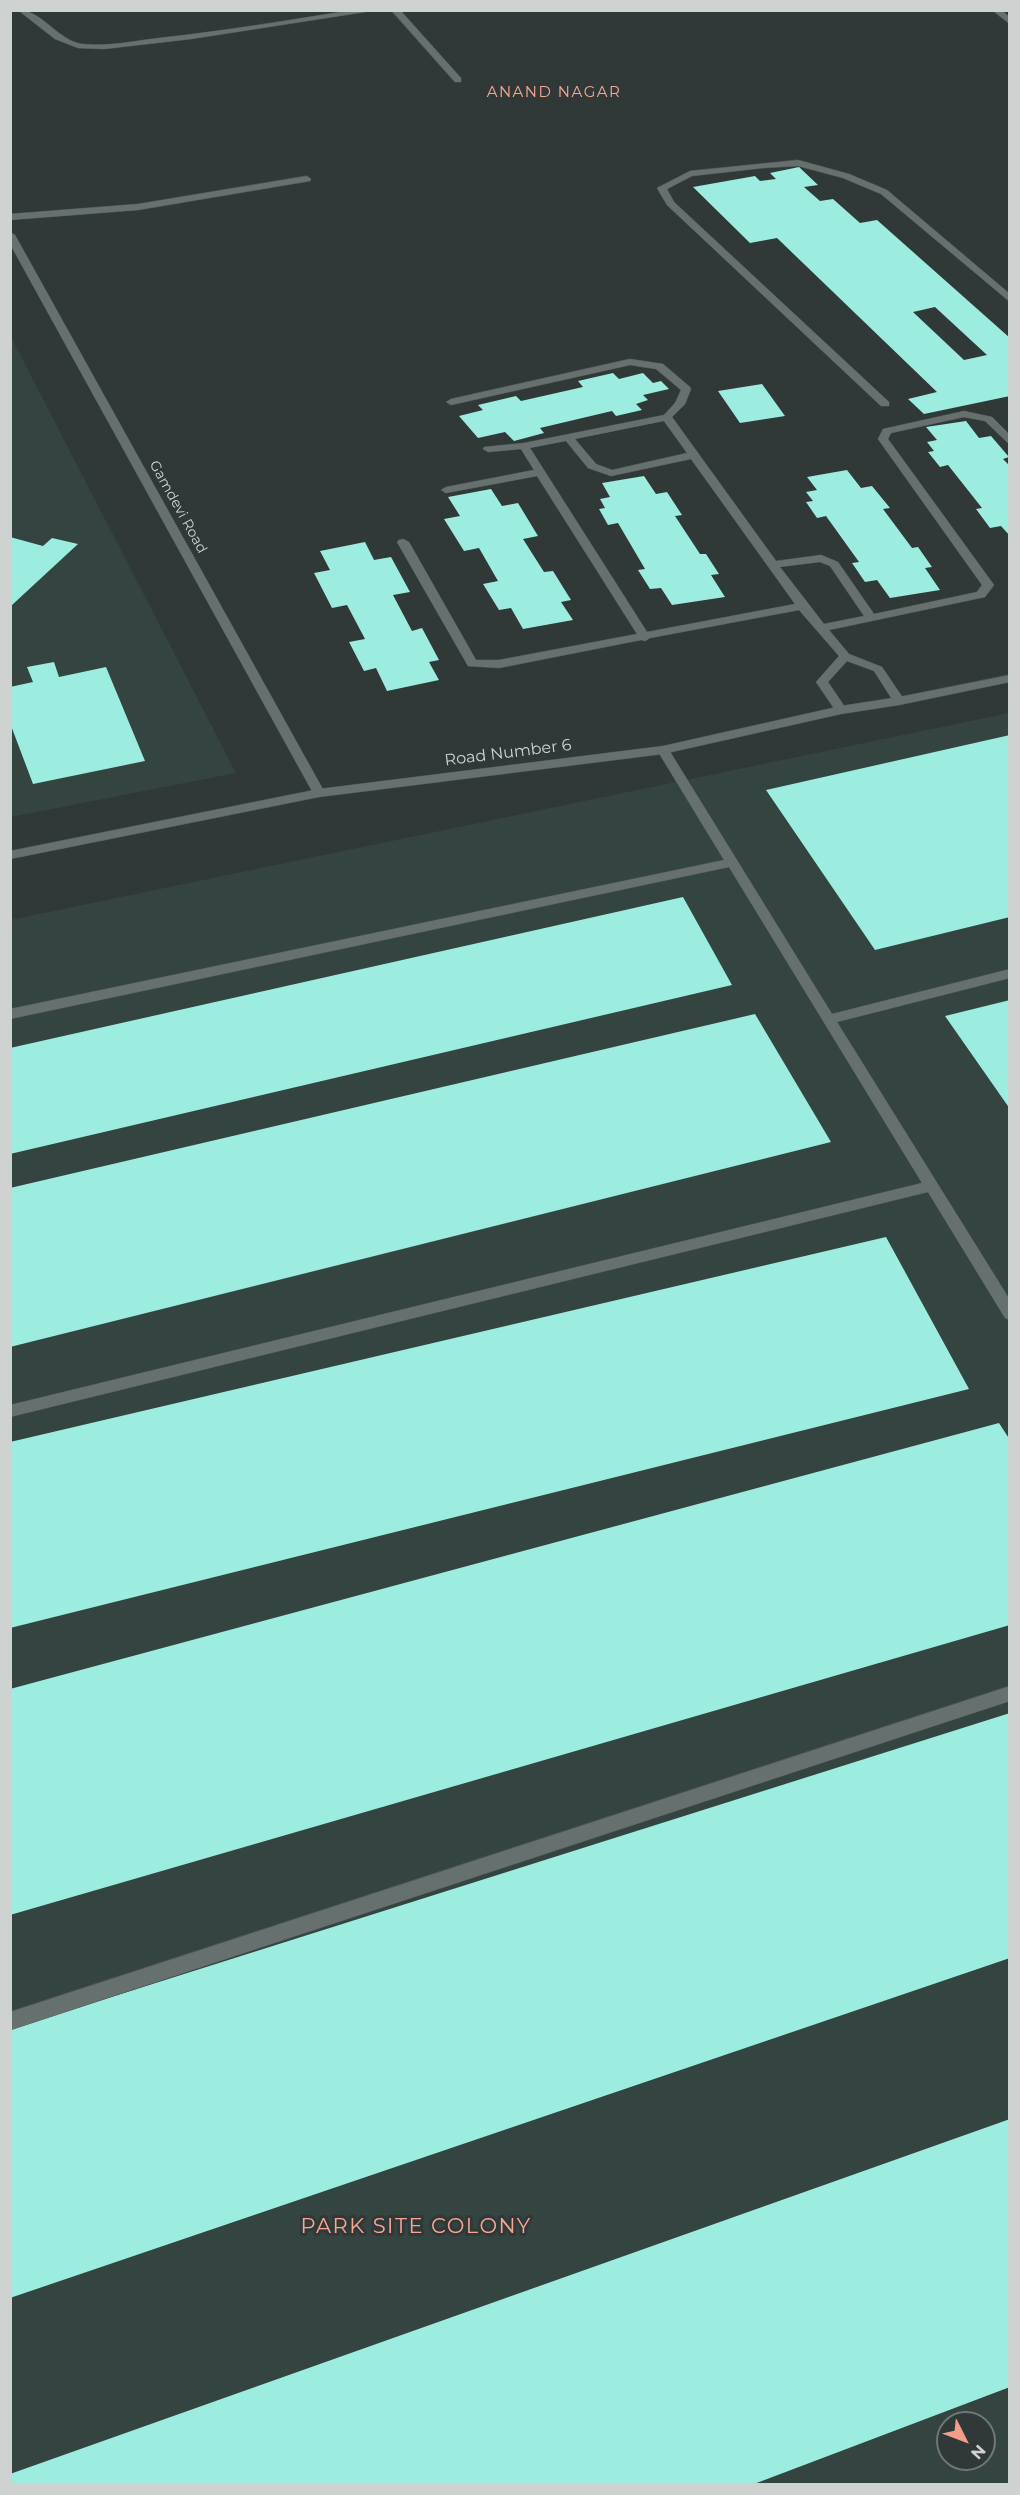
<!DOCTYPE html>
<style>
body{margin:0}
#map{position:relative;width:1020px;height:2495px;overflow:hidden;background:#303938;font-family:Montserrat,sans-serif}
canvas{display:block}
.frame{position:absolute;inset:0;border:12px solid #ced3d2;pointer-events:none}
.north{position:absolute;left:936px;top:2411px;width:60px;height:60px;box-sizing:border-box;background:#303938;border:2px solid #6f7776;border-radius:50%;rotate:132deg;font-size:16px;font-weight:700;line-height:24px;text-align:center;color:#ced3d2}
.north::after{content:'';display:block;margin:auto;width:21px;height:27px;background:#f49e8a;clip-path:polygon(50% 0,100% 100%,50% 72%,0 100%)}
</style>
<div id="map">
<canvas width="1020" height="2495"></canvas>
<div class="frame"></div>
<div class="north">N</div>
</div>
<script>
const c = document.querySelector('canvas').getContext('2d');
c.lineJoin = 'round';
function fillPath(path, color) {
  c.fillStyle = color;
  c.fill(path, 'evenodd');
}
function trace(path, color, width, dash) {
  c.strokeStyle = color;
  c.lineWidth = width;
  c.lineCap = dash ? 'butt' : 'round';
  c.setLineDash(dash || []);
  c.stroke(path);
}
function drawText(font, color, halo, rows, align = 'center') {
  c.font = font + ' Montserrat,sans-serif';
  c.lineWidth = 6;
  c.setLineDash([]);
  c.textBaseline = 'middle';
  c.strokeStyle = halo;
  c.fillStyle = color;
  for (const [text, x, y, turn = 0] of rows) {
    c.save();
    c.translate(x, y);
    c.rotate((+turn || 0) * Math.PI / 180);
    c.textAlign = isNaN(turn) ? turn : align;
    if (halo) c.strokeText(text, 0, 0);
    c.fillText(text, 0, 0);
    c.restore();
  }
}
fillPath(new Path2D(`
 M11,337L236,773L11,817Z
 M1009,713V2484H11L10,920ZM948,2423H984V2459H948Z`), '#334441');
fillPath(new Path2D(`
 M799,167L818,185L804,187L820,201L833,199L860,223L877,220L1010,338V396L924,414L908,399L937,392L777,238L750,243L693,187L755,176L760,181L776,179L770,173ZM935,307L987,355L964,360L913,312Z
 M613,373L619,379L643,373L653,383L661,381L669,389L643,395L648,400L636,404L642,410L616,416L612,411L540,428L544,433L514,441L505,432L478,438L459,416L483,410L478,405L516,396L521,401L583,387L578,381Z
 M762,384L785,416L740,423L718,391Z
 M966,421L979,438L991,436L1009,457L1003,459L1010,466V536L1001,526L990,528L976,509L982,508L948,465L940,467L928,452L934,451L927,442L937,440L926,427Z
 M847,470L861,488L872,486L890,508L883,509L912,548L918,547L932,567L925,568L940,590L890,598L877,580L865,582L852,563L859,562L826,516L817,518L806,502L813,501L806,492L817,490L807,477Z
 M644,476L656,494L667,492L682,515L675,516L700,554H706L719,574L711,575L725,597L672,605L661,588L650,589L638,570L645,569L618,523L608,525L599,509L605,508L600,499L610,497L602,483Z
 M491,489L502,506L518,503L538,536L523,539L544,572L553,571L571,600L561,602L573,620L523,629L511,608L499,610L483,584L498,581L479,548L464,551L444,519L460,516L448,497Z
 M10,537L43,546L52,538L78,544L12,605H10Z
 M365,542L374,560L391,557L410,592L393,595L412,631L422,628L439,660L429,662L439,680L387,691L376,668L364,671L349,642L365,639L347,605L332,608L314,573L330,570L320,551Z
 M54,662L59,677L106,667L145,761L33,784L10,723V687L33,682L27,667Z
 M1010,735V917L875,950L766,790Z
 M683,897L732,985L10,1154V1048Z
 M1010,1000V1109L945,1016Z
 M755,1014L831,1142L10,1347V1188Z
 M886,1237L969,1389L10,1628V1442Z
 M999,1423L1010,1440V1625L10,1915V1689Z
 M1010,1713V1958L10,2298V2029Z
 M1010,2119V2387L754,2484H10V2474Z`), '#9cece0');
const service = new Path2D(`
 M798,160L849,174L887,190L1010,294V302L881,194L843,178L798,166L763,168L692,176L667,189L674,202L889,402V406H881L667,205L657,188L690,171Z
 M663,746L669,750L832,1014L1010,969V978L837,1022L1010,1300V1320L1005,1318L928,1192L10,1417V1405L922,1183L729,867L10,1019V1009L724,860L657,750Z
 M1010,1686V1701L10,2030V2012Z`);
const minor = new Path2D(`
 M18,10C42,10 57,40 82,44C107,47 134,41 159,38C224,31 289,20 354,10H378L191,39L104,49L78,48L55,39Z
 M391,10H400L461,78V82H455Z
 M992,10H1001L1010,17V24Z
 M307,176L311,179L310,181L138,210L10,220V214L138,204Z
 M10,232L15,235L325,793L323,796H315L313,793L10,244Z
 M630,359L663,364L690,387L691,389L685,404L672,417L776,561L821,555L838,562L874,614L977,592L982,585L878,439L883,429L964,411L992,417L1010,435V445L985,421L964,417L891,433L888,439L994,585L985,597L829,630L849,654L882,667L905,701L903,704H895L874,671L847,661L828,682L847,710L845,713H837L816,682L839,656L799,610L650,638L645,641L641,640L499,668L468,666L397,542L399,540L403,539L409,542L476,660H499L637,634L537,476L446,493L441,490L446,487L534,470L521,449L488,452L483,449L484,447L524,443L664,415L675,403L681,390L656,369L630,365L451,405L446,402L451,399ZM664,421L687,453L612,470L596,464L575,439ZM566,441L588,468L611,476L691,459L795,604L647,632L530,448ZM820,562L830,566L864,616L824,624L780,567Z`);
const tertiary = new Path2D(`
 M1010,675V682L899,705L841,714L663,754L319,797L10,859V851L319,789L663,746L841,706L899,697Z`);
trace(service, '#4f5655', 1);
trace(minor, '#4f5655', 1);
trace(tertiary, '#4f5655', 1);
fillPath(service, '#66716f');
fillPath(minor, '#66716f');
fillPath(tertiary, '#66716f');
drawText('14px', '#ced3d2', '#303938', [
 ["Gamdevi Road",178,507,61]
]);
c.letterSpacing = '1.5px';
drawText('15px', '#f7a694', '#303938', [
 ["ANAND NAGAR",554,93]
]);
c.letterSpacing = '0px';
drawText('16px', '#ced3d2', '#303938', [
 ["Road Number 6",508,753,-7]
]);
c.letterSpacing = '1.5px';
drawText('21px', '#f7a694', '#303938', [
 ["PARK SITE COLONY",416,2227]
]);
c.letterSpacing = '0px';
</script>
